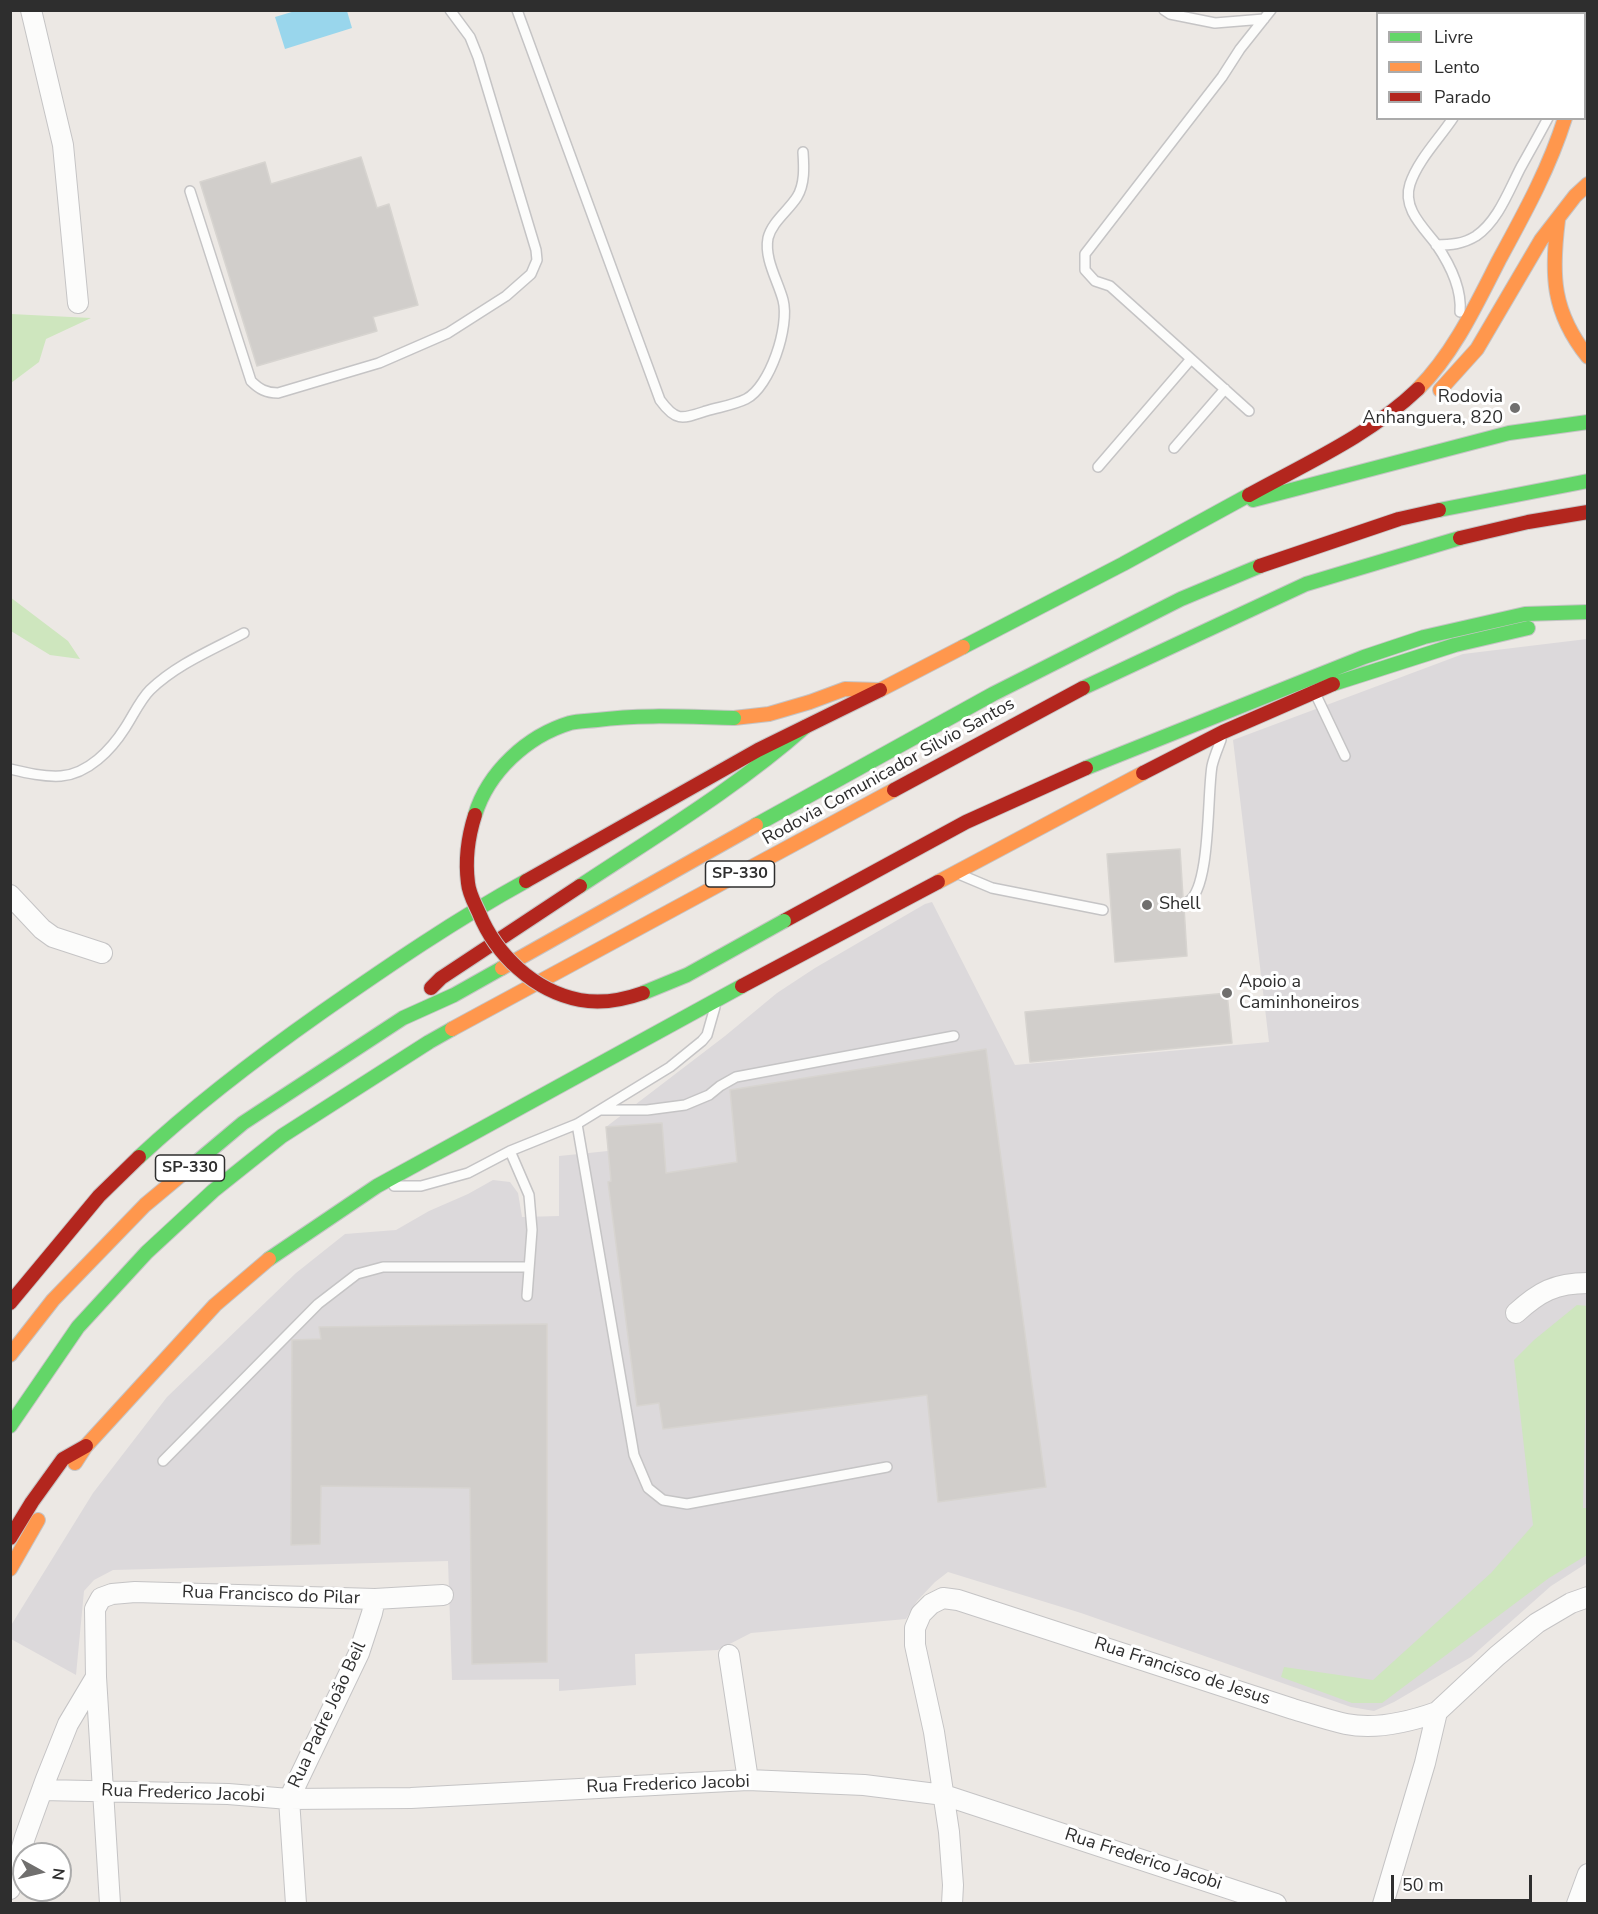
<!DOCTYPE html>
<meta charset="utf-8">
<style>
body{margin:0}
#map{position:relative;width:1598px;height:1914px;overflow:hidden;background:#ece8e4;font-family:"Nunito Sans",sans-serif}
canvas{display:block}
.frame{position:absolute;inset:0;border:12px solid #2e2e2e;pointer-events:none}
.legend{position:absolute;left:1376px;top:12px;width:210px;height:108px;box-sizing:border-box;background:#fff;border:2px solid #ababab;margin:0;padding:8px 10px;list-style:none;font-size:18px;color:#2e2e2e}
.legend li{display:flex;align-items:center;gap:12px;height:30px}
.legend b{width:30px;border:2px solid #ababab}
.north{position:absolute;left:12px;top:1842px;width:60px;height:60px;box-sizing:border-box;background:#fff;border:2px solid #ababab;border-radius:50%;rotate:98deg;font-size:16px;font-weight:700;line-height:24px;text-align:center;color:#2e2e2e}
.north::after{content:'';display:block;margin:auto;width:21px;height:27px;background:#706f6e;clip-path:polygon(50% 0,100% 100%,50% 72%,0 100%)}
.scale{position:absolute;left:1391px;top:1875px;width:141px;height:27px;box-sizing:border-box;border:3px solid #2e2e2e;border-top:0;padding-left:8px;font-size:18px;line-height:21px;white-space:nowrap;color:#2e2e2e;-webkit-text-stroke:4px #fff;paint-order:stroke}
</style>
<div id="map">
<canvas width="1598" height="1914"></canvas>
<div class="frame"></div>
<ul class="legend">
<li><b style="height:8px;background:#63d668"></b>Livre</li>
<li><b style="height:8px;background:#ff974d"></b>Lento</li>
<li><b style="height:8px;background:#b3261e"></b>Parado</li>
</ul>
<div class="north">N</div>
<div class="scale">50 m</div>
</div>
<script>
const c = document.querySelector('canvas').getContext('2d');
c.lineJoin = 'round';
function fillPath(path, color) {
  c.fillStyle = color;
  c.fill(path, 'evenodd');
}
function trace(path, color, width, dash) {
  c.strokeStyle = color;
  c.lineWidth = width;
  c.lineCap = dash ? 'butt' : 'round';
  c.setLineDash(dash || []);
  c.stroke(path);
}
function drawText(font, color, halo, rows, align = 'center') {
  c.font = font + ' "Nunito Sans",sans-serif';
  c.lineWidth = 6;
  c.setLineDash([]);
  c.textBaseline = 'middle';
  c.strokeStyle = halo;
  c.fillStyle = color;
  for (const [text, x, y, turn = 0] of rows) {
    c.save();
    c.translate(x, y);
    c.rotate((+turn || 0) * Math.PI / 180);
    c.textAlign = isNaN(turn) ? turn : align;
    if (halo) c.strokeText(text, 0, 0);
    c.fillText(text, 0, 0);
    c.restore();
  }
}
fillPath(new Path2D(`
 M1587,639V1563L1551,1586L1471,1657L1394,1702L1374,1711L1351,1707L1081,1613L948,1572L935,1582L917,1601L906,1619L751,1633L718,1650L635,1654L636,1685L559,1691V1679L452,1680L448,1561L113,1570L94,1580L84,1591L76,1675L11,1639L10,1627L93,1493L167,1397L296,1273L345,1234L396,1230L429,1211L468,1194L493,1180L510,1182L518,1193L522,1217L559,1216V1156L608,1151L606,1127L725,1036L777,993L815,968L925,904L932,902L1015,1065L1269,1042L1233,740L1463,654Z`), '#dcd9db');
fillPath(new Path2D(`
 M11,314L91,318L46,339L39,362L11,383Z
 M10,597L68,641L80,659L50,655L11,631Z
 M1577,1305L1588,1306L1583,1508H1587V1555L1549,1578L1382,1703H1352L1281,1677L1284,1667L1373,1680L1491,1573L1533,1525L1514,1360L1534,1340Z`), '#cee6be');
fillPath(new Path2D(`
 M295,11H347L352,28L285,49L275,17Z`), '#99d6ec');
const building = new Path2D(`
 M361,157L377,208L389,204L418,305L373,317L377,331L257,366L200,182L265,162L271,184Z
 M1180,849L1183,897L1181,901L1184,907L1187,956L1115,962L1107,854Z
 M1227,993L1232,1043L1030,1062L1025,1012Z
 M986,1049L1046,1487L938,1502L927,1395L663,1429L659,1403L637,1406L608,1182L611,1181L606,1127L662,1123L666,1173L737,1162L730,1090Z
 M547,1324V1662L472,1664L470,1488L321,1486L320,1544L291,1545L292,1340L321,1339L319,1327Z`);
fillPath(building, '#d1cecb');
trace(building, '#d7d4d0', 1.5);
const lane = new Path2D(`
 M517,10L660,400C676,422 682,419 706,411C719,407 734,405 746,399C770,387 790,326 783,300C778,281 764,259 768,238C772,222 788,211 797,197C805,184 804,167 803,152
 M1164,10L1170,14L1215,23L1264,19
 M1507,10L1508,14
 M1453,118C1439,139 1418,160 1410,184C1402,208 1423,227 1436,244C1449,263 1462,289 1460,312
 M190,191L251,381C259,389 266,393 278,393L379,363L448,333L506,296L531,274L537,260L536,250L478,57L470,37L450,10
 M1436,245C1451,245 1463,244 1476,236C1498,221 1509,190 1521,167C1530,151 1539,135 1548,118
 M1249,411L1110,286L1095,281L1085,270V254L1222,77L1240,49L1271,10
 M1174,448L1225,389
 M1098,467L1191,359
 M1315,693L1345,756
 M10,769C27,773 44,777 61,776C88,774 111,750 125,728C133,716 140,700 150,690C177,664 212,650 244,633
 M961,875L992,888L1103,910
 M1188,902C1211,888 1207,794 1212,766C1214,757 1218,748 1221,740
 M602,1110H647L685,1105L709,1095L720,1086L736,1077L954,1036
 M577,1124L634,1455L648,1488L663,1500L687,1504L887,1467
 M510,1151L529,1195L532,1230L527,1296
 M394,1186H421L468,1173L510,1151L577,1124L670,1067L702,1041L707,1035L715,1007
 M163,1461L318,1304L357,1274L383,1267H529`);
const street = new Path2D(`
 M31,10L63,145L78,303
 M10,895L42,929L53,937L102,953
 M1516,1313C1539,1292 1555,1283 1588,1283
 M729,1655L748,1780
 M42,1790L228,1794L289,1799L411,1798L748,1780L864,1785L944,1795L1276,1904
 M10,1889L25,1837L46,1779L68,1724L96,1677
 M110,1904L96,1677L95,1609L101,1598L112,1594L135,1592L375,1599L443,1595
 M296,1904L289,1799L359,1653L372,1613L375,1599
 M952,1904L953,1885L949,1832L934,1732L915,1645V1628L921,1614L931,1604L943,1598L958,1600L1293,1709C1310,1714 1328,1720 1346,1724C1376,1730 1409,1722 1437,1712
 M1383,1904L1425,1763L1437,1712L1497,1656L1537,1623L1571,1603L1588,1597
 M1577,1904L1588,1874`);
const fast = new Path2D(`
 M1253,500L1509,433L1588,422
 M1439,510L1588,481
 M963,647L1123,564L1249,495
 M1333,684L1455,645L1528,628
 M1083,688L1306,584L1460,538
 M1086,768L1364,657L1424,637L1525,614L1588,612
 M756,825L993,694L1181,599L1260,566
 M580,886C657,835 736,788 805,727
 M139,1157C196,1104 258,1057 322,1012C388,966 455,920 526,881
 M193,1165L243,1123L403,1018L454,995L502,968
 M269,1259L377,1186L742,986
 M10,1426L78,1327L147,1252L213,1191L282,1136L429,1042L452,1029`);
const slow = new Path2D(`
 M1582,10V14
 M1558,220C1551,275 1552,312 1588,357
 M1418,389C1454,353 1476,305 1499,260C1524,214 1549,169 1565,118
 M1440,390L1477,349L1541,240L1575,196L1588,184
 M734,718L769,714L810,702L845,689L880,690L963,647
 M938,882L1143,773
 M502,968L756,825
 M452,1029L894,790
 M10,1355L53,1300L145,1205L193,1165
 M75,1463L86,1446L215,1305L269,1259
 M10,1569L38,1520`);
const jam = new Path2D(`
 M1249,495C1307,463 1370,435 1418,389
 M1460,538L1528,522L1588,512
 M1260,566L1399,519L1439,510
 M1143,773L1223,732L1333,684
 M894,790L1083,688
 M526,881L758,750L880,690
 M784,921L966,822L1086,768
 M742,986L938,882
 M431,988L441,978L580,886
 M10,1303L99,1196L139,1157
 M10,1538L32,1502L63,1459L86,1446`);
trace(lane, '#c5c4c5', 12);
trace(street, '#c5c4c5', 22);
trace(fast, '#c5c4c5', 16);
trace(slow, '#c5c4c5', 16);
trace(jam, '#c5c4c5', 16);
trace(lane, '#fcfcfb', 9);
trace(street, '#fcfcfb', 20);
trace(fast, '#63d668', 14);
trace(slow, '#ff974d', 14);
trace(jam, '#b3261e', 14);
const fastBridge = new Path2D(`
 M475,815C488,772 527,736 570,723C578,721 588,721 597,720C643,714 688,717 734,718
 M643,993L687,975L784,921`);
const jamBridge = new Path2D(`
 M475,815C468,837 465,860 468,883C469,894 475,904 479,913C496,955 534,991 580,1000C601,1004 623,1000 643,993`);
trace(fastBridge, '#c6c5c4', 16, []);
trace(jamBridge, '#c6c5c4', 16, []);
trace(fastBridge, '#63d668', 14);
trace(jamBridge, '#b3261e', 14);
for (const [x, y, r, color] of [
 [1515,408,6,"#706f6e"],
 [1147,905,6,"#706f6e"],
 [1227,993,6,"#706f6e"]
]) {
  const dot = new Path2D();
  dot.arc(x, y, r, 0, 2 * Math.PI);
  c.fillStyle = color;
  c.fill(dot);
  trace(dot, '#fff', 2);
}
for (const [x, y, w] of [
 [740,874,69],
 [190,1168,69]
]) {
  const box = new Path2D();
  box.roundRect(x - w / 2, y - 13, w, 26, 4.5);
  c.fillStyle = '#fff';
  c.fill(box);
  trace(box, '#2e2e2e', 1.5);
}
drawText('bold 16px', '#2e2e2e', null, [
 ["SP-330",740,874],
 ["SP-330",190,1168]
]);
drawText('18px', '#2e2e2e', '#fff', [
 ["Rodovia",1503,398,"right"],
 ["Anhanguera, 820",1503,419,"right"],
 ["Shell",1159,905],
 ["Apoio a",1239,983],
 ["Caminhoneiros",1239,1004]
], 'left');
drawText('18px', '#2e2e2e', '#fff', [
 ["Rodovia Comunicador Silvio Santos",889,772,-29],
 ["Rua Francisco do Pilar",271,1596,2],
 ["Rua Francisco de Jesus",1182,1672,18],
 ["Rua Padre João Beil",328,1715,-65],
 ["Rua Frederico Jacobi",668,1785,-2],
 ["Rua Frederico Jacobi",183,1794,2],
 ["Rua Frederico Jacobi",1143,1860,18]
]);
</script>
